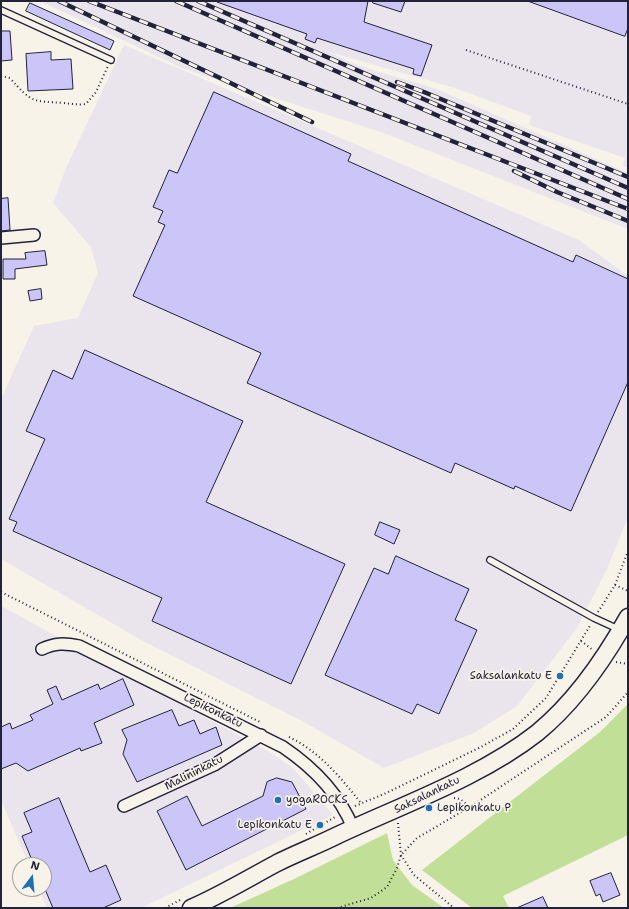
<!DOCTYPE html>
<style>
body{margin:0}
#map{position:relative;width:629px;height:909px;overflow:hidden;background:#f7f3e8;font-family:"Shantell Sans",sans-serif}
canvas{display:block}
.frame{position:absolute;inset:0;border:2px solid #22223b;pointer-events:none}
.north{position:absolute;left:12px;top:857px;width:40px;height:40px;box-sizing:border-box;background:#f7f3e8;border:1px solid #a29fa3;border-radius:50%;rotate:16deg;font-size:11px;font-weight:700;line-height:16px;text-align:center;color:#22223b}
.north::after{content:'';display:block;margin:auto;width:14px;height:18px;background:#1f6fb2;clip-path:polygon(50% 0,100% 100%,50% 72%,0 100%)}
</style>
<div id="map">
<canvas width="629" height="909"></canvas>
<div class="frame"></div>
<div class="north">N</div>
</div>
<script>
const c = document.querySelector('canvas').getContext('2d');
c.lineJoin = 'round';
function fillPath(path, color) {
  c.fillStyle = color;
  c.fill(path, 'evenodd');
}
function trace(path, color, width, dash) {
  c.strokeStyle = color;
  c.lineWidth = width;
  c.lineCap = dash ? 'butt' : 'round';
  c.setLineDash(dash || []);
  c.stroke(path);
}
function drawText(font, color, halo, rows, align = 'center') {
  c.font = font + ' "Shantell Sans",sans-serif';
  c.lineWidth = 3.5;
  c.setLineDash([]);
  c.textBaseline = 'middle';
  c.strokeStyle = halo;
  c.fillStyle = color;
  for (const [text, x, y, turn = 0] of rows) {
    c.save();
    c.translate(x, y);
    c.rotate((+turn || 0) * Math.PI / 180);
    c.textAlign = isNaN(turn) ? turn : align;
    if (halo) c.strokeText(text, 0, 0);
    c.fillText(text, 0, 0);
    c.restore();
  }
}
fillPath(new Path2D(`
 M40,1H628V168L623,166L625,158L529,125L531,116L452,87L329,52L357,65L437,89L628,173V229L381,132L184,69Z
 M124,45L579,240L628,276V517L607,569L577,628L517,706L474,733L384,768L304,722L143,641L1,559V399L34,326L78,318L98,273L91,247L53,203L66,168Z
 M1,606L273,754L294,769L333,815L141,908H47L39,889H44V865H29L1,800Z`), '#eae5ed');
fillPath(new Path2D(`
 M628,704V835L503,896L509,908H472L422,870L600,732Z
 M387,833L393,860L412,885L444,908H230L294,879Z`), '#c1df97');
const building = new Path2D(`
 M217,1H368L364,22L432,45L421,76L413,74L414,69L317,38L315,43L305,39L307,34L217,2Z
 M373,1H405L401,12L373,3Z
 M528,1H628V28L625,36Z
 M30,3L114,41L110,50L26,11Z
 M1,31H10L12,60L1,61Z
 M51,52V60L71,59L73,89L28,91L26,54Z
 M214,92L351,154L348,161L573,262L576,255L628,279V382L571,511L515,486L514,489L455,463L451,473L247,383L261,353L133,296L165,225L158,222L163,211L153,207L169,170L177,173Z
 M8,198L10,230L1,231V199Z
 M45,251L47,265L15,269V279H3V259H26L25,253Z
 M41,289L42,299L30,301L28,291Z
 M85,350L243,421L206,502L345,564L291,684L152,621L162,598L13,531L17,522L9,519L45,439L26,431L53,370L72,379Z
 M380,522L400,530L394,544L375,535Z
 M396,556L469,589L455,620L477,630L439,714L417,704L412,714L325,675L374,568L388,574Z
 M123,679L134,705L94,723L102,743L81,751L80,748L28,771L16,763L1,769V727L10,723L12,729L33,720L30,715L53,704L47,690L56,686L62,700L98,684L100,689Z
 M172,710L179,726L194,720L200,734L216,727L222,745L137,782L123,754L127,740L122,730Z
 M277,778L292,782L306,809L186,870L157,811L187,796L202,826L263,796L267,782Z
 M59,798L90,872L106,865L121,900L103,908H53L44,887V865H34L22,836L32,832L24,813Z
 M611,873L620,895L603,902L600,894L596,896L590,881Z
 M543,897L548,908H517Z`);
fillPath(building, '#cbc5f8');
trace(building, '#22223b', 1);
const service = new Path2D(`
 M1,10L111,60
 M490,560L594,618L618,629`);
const minor = new Path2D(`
 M1,238L34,235
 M42,649C55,643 64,643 79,646L283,747C314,768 339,793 353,828
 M124,806L214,765L261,735`);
const secondary = new Path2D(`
 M191,908C221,895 249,878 277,863C297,853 318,845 338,835C402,805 481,777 537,733C575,702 604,660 628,617`);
trace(service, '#22223b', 8);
trace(minor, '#22223b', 14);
trace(secondary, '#22223b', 19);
trace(new Path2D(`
 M466,50L628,104
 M1,76L10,78C32,103 32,101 64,103C71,104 78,105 86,104L96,92L108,66
 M615,585L628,591
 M1,592L260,722
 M598,612L615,585L628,551
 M581,641L593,650
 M616,662L628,664
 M289,737C320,752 340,777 361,803
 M454,798L460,799L470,807
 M355,806L384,794L479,748L513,729L546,698L591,624
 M398,823L401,855L414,875L454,908
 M306,834L335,817
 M165,908L180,900
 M337,908L371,898L387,887L397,868L401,855L417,838L470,807L606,717L628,692`), '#22223b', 2, [1, 3]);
trace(service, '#f7f3e8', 5.5);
trace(minor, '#f7f3e8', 11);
trace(secondary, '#f7f3e8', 16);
const rail = new Path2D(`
 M59,1L312,122
 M89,1L628,209
 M176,1L628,199
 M198,1L628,188
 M397,82L424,92L628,177
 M514,171L557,192L628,221`);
trace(rail, '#22223b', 4.5);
trace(rail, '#f7f3e8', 3, [9]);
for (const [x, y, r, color] of [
 [560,676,4,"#1f6fb2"],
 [278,800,4,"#1f6fb2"],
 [429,808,4,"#1f6fb2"],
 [320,825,4,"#1f6fb2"]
]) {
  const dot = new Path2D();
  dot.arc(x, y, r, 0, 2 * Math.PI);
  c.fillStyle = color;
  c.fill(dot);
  trace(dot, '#f7f3e8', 1.5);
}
drawText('11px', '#22223b', '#f7f3e8', [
 ["Saksalankatu E",552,676],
 ["yogaROCKS",286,800,"left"],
 ["Lepikonkatu P",437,808,"left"],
 ["Lepikonkatu E",312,825]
], 'right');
drawText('11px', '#22223b', '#f7f3e8', [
 ["Lepikonkatu",213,711,26],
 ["Malininkatu",194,773,-27],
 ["Saksalankatu",427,795,-26]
]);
</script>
